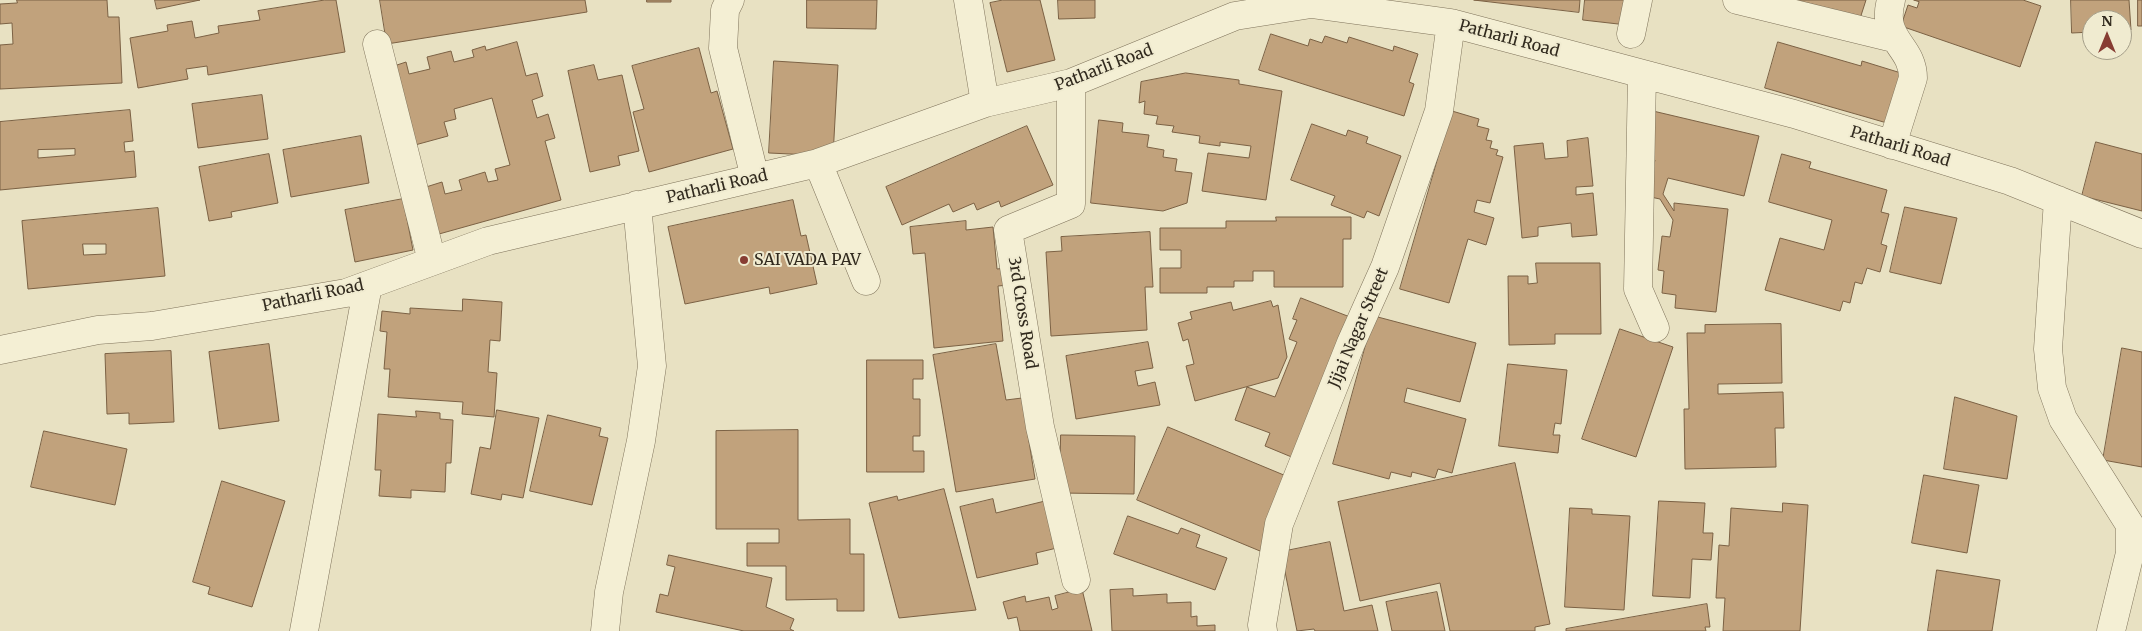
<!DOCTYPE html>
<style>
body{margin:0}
#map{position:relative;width:2142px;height:631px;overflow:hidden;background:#e8e1c2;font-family:Merriweather,serif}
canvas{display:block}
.north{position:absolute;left:2082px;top:10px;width:50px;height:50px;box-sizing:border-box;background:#f0ebd0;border:1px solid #a49e89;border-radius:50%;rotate:0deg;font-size:14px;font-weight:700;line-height:20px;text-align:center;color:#312a1e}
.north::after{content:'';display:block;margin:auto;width:18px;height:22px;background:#873d33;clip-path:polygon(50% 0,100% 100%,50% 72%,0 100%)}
</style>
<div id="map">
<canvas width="2142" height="631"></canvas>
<div class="north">N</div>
</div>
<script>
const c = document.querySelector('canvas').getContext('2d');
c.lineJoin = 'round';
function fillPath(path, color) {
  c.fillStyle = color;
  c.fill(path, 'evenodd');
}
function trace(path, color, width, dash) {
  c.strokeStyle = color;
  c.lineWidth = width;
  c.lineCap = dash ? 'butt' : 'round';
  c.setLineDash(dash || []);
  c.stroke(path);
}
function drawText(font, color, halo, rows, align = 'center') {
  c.font = font + ' Merriweather,serif';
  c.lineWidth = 4;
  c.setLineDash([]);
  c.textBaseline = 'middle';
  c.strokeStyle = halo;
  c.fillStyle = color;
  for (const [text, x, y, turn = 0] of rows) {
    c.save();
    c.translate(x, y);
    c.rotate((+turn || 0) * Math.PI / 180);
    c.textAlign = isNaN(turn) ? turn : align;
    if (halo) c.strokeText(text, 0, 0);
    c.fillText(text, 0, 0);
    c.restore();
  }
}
const building = new Path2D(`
 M17,0H107L108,17H119L122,83L0,89V45L13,44L12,23L0,24V4L17,3Z
 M155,0H200L157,9Z
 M325,0H336L345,52L208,75L207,66L186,69L188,79L138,88L130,38L168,31L167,25L192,21L195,38L219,33L218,26L260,20L258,11Z
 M380,0H585L587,12L387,44Z
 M647,0H671V2H647Z
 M807,0H877L876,29L807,28Z
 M1003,0H1040L1055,60L1007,72L990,3Z
 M1058,0H1095V18L1059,19Z
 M1474,0H1580L1579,12Z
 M1585,0H1630L1627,25L1583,20Z
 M1766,0H1866L1857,28Z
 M1914,0H2023L2041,6L2020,67L1901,26L1908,5L1917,8L1919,2Z
 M2071,0H2129L2131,30L2122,31V20H2092V32L2072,33Z
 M2138,0H2142V26H2138Z
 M1271,34L1308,46L1310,39L1322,43L1325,36L1347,43L1349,37L1393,51L1394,46L1418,54L1409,82L1414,84L1404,116L1259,70Z
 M517,42L526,76L537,73L543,96L532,100L537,118L548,114L555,138L545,141L561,200L439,234L426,187L442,182L445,194L462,190L459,180L485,172L488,182L498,180L495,169L510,165L492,98L454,109L456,119L444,122L448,136L415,145L388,68L406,62L409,74L430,69L427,57L451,51L454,62L474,57L472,50L485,46L486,50Z
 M1778,42L1861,66L1862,61L1901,73L1887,123L1765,88Z
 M699,48L711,93L717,91L733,149L649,172L633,112L644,109L632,66Z
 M774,61L838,65L833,156L769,153Z
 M594,65L598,80L622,75L639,151L618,156L620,165L590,172L568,71Z
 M1186,73L1239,80V84L1282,91L1266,200L1202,191L1208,153L1249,158L1251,146L1220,142V146L1199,143L1200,136L1172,132L1174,126L1156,124L1158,116L1144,114L1145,101L1139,103L1141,82Z
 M262,95L268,139L198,148L192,104Z
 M130,110L133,141L124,142L125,152L134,151L136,177L0,190V122ZM75,149V155L38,158V150Z
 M1452,111L1479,119L1477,126L1489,129L1486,140L1492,141L1490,148L1498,150L1496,155L1503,157L1490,203L1477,200L1474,212L1494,218L1486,245L1468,239L1449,303L1400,289Z
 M1653,111L1759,136L1744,196L1668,178L1663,194L1674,211V203L1728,209L1716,312L1675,308L1676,295L1662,293L1664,271L1658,270L1662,236L1670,237L1673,220L1660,199L1641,195L1650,181L1655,160L1642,157Z
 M1099,120L1123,123L1122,132L1149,135L1147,147L1164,150L1163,157L1177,159L1175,171L1192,173L1187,203L1163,211L1091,203Z
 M1312,124L1346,136L1348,130L1368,137L1366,143L1401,156L1379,216L1367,211L1364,218L1331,205L1335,196L1291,180Z
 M1027,126L1053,185L1001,207L999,201L977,210L974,203L953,212L949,204L902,225L886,187Z
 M361,136L369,183L291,197L283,150Z
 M1588,138L1593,186L1576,187V195L1593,193L1597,235L1572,237L1571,223L1538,227V236L1522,238L1514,146L1543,143L1545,159L1568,157L1567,141Z
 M2096,142L2142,154V211L2082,196Z
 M269,154L278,203L231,212L232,217L209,221L199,167Z
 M1782,154L1811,162L1809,168L1887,190L1881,212L1889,214L1881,244L1887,246L1880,272L1867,268L1862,284L1855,282L1850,303L1843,301L1840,311L1765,290L1780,238L1824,250L1832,220L1769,202Z
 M403,199L413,250L355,262L345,210Z
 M793,200L801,236L806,235L817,284L770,294L769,287L685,304L668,227Z
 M1905,207L1957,218L1941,284L1890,272Z
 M158,208L165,276L28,289L22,221ZM83,244H106V254L84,255Z
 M1276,217H1351V239H1343V287H1274V271H1253V281H1234V287H1207V293H1160V268H1181V250H1160V228H1226V221H1276Z
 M966,221V230L993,227L997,269L1006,268L1008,285L998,286L1003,341L934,348L925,253L913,254L910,227Z
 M1150,232L1153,287H1145L1147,330L1051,336L1046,252L1062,251L1061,237Z
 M1536,263H1600L1601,334H1555V344L1509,345L1508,276H1528V284L1537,283Z
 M1301,298L1350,317L1294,458L1265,446L1270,433L1235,420L1247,387L1275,397L1297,342L1289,339L1297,320L1293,319Z
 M463,299L502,302L500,341L490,340L488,372L497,373L494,417L462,414L463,402L388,397L390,369H384L387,332L380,331L382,311L410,314V308L462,311Z
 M1271,301L1273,307L1278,305L1287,357L1278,378L1195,401L1186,366L1194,364L1188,339L1183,341L1178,323L1192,319L1190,312L1231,302L1233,310Z
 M1374,316L1476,343L1460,402L1407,388L1404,402L1466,419L1452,473L1438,469L1435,478L1412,472L1411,477L1391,472L1389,479L1333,464Z
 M1781,324L1782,383L1718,384V394L1783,392L1784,428H1775L1776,467L1685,469L1684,409H1689L1687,333H1705V325Z
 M1620,329L1673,347L1636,457L1582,439Z
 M1148,342L1153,368L1135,371L1138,386L1155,382L1160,405L1076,419L1066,356Z
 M269,344L279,421L219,429L209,352Z
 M996,344L1006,400L1022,398L1035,479L956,492L933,355Z
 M2122,348L2142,352V467L2103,460Z
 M171,351L174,422L129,424V413L107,414L105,354Z
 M867,360H923V379H913V399H920V436H913V451H924V472H867Z
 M1508,364L1567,370L1561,424L1555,423L1553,435H1560L1558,453L1499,446Z
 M1955,397L2017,416L2007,479L1944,469Z
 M497,410L539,418L523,498L502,494L501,500L471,494L480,447L490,449Z
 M416,411L440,413V419L453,420L451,463H446L445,492L411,490V498L379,496L381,470H375L378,414L416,417Z
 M548,415L601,428L599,436L608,438L592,505L530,491Z
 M1168,427L1291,478L1260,551L1137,500Z
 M798,430V520L850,519V554H864V611H837V599L786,600V566H747V543H779V529H716V431Z
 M44,431L127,449L115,505L31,487Z
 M1061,435L1135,436L1134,494L1060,493Z
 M1515,463L1550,624L1535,627V631H1450L1440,583L1360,601L1338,502Z
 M1924,475L1979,485L1967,553L1912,543Z
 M222,481L285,501L252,607L208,594L210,587L193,582Z
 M944,489L976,610L899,618L869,503L897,496L898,500Z
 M993,499L996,513L1045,501L1061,547L1036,553L1038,564L977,578L960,507Z
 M1659,501L1705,503L1703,533H1713L1711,560L1692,559L1690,598L1653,596Z
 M1783,503L1808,505L1800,631H1723L1725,598H1716L1719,545L1729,546L1731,508L1782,512Z
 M1570,508L1592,509V514L1630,516L1624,610L1565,607Z
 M1128,516L1178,534L1181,528L1200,535L1196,547L1227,558L1215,590L1114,554Z
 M1330,542L1344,611L1372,605L1378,631H1315L1314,629L1297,631L1281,552Z
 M669,555L772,578L766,607L794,619L790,629L794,631H744L656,612L660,594L668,596L675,567L667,565Z
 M1937,570L2000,580L1992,631H1928Z
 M1082,589L1092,631H1020L1017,617L1008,619L1003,602L1025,596L1026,602L1049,597L1052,610L1058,608L1055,596Z
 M1133,589V596L1167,594V603L1191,602V617L1197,616V626L1215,625V631H1112L1110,590Z
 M1437,592L1445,631H1392L1386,602Z
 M1707,604L1710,627H1705L1706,631H1566V629Z`);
fillPath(building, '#c1a27c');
trace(building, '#7b6144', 1);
const minor = new Path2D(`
 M730,0L725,10L723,48L755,178
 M968,0L985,103
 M1737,0L1893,38
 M1891,0C1880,41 1913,45 1913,78L1892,145
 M1631,34L1638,0
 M377,44L432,261
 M1642,75L1638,289L1655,328
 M1071,83V204L1008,230L1040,427L1076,580
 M818,163L866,281
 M2058,200L2048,349L2052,388L2063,419L2130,525V553L2111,631
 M0,350L98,330L152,326L346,293L488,241L818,163L985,103L1071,83L1235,16L1311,4L1451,23L1794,114L2010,181L2142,234
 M304,631L368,285
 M605,631L609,592L641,441L652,366L637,205
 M1263,631L1262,625L1279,524L1351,343L1385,267L1439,111L1451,23`);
trace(minor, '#7f735b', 29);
trace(minor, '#f4efd4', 28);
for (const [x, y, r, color] of [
 [744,260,5,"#873d33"]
]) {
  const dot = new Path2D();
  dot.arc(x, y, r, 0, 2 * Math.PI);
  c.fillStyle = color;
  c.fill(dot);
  trace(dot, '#f0ebd0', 2);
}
drawText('16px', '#312a1e', '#f0ebd0', [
 ["Patharli Road",1509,39,15],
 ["Patharli Road",1104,68,-21],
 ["Patharli Road",1900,147,17],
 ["Patharli Road",717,187,-13],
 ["Patharli Road",313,296,-12],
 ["3rd Cross Road",1022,313,81],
 ["Jijai Nagar Street",1359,328,-67]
]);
drawText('16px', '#312a1e', '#f0ebd0', [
 ["SAI VADA PAV",754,260]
], 'left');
</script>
